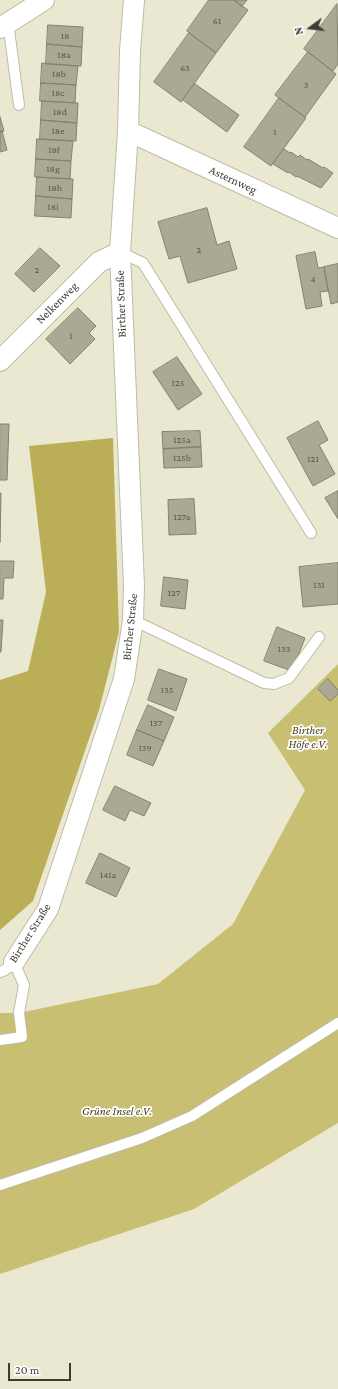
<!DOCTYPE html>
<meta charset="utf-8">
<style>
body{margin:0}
#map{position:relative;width:338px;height:1389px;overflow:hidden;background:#ebe8d1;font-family:"Crimson Pro",serif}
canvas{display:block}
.north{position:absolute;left:290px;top:8px;width:40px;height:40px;-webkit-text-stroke:3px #fff;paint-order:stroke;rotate:255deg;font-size:11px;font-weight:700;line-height:16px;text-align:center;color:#3d3c33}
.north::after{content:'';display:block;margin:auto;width:14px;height:18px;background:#3d3c33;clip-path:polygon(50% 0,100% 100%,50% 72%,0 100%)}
.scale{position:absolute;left:8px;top:1363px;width:63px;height:18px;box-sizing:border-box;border:2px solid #3d3c33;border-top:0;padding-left:5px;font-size:12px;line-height:14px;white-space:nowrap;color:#3d3c33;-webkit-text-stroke:3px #fff;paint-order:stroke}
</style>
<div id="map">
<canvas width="338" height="1389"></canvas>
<div class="north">N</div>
<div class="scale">20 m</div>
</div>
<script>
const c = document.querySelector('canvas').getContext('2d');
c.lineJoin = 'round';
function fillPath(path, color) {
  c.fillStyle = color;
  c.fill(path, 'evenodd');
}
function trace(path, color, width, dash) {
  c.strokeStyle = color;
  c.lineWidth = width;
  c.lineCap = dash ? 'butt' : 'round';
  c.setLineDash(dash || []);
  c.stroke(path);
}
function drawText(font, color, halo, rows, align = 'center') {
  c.font = font + ' "Crimson Pro",serif';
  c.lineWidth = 3.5;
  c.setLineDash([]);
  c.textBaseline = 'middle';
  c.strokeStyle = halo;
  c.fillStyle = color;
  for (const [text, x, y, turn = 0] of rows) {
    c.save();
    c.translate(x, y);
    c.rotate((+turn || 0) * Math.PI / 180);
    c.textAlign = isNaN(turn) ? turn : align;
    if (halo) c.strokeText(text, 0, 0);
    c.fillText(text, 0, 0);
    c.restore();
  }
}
fillPath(new Path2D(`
 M338,664V1123L194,1209L0,1274V1013H19L158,984L233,924L305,790L268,733Z`), '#c8bf72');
fillPath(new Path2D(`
 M113,438L119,632L99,710L33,901L0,930V680L28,671L46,592L29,446Z`), '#baae56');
const building = new Path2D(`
 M209,0H234L248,10L216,53L187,31Z
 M234,0H247L242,6Z
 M337,4L338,64L333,71L304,49Z
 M48,25L83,27L82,47L47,44Z
 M189,33L216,53L181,102L154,82Z
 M47,44L82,47L81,66L46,64Z
 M308,52L336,74L305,117L275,95Z
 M42,63L78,66L76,85L41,83Z
 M41,83L76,85L75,103L40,101Z
 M195,84L239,115L227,132L183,100Z
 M279,98L306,118L271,166L244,147Z
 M42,101L78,103L77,123L41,120Z
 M0,117L4,131L0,132Z
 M41,120L77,123L76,141L40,139Z
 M2,131L7,150L0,152V132Z
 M37,139L73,141L71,161L36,159Z
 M284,149L290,153L291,152L298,157L300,155L307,160L308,159L323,168L324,167L333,173L321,188L297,176L296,177L289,172L288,173L273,164Z
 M36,159L71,161L70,179L35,177Z
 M37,177L73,179L72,199L36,196Z
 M36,196L72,199L71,218L35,216Z
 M207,208L217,245L229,241L237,269L188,283L180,256L169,259L158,222Z
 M40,248L60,266L34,292L15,274Z
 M315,252L318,268L324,267L328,291L320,292L322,306L306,309L296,256Z
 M338,264V302L331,304L324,267Z
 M78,308L96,326L89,333L95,339L70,364L46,339Z
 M177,357L202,394L178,410L153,372Z
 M318,421L328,440L319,445L335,474L313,486L287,438Z
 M0,424H9L7,480H0Z
 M200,431L201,447L163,449L162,432Z
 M201,447L202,467L164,468L163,449Z
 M338,491V519L325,498Z
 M0,493H1L0,542Z
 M194,499L196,534L169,535L168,500Z
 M0,561H14L13,578H4L3,599H0Z
 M338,563V604L303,607L299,567Z
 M164,577L188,580L185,609L161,606Z
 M0,620H3L1,652H0Z
 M277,627L305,638L292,671L264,661Z
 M159,669L187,679L176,711L148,700Z
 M328,679L338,690V694L330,701L318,689Z
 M148,705L174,717L164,741L137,730Z
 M137,730L164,741L153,766L127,755Z
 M115,786L151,803L144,816L130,810L125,821L103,810Z
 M100,853L130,868L116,897L86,883Z`);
fillPath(building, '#aba993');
trace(building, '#84826d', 1);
const service = new Path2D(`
 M8,22L19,105
 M120,252L143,263L311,533
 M133,620L264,683L274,684L289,678L319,637
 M0,972L5,970L14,962L24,985L19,1013L22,1037L0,1040
 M0,1185L142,1138L192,1116L338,1023`);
const minor = new Path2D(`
 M0,28L44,0
 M128,131L338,228
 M0,361L99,262L120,252
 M14,962L48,909L124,679L133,620L134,586L120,252L128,131L130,51L134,0`);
trace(service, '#bfbca6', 12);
trace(minor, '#bfbca6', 22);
trace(service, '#fff', 10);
trace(minor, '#fff', 20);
drawText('10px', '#58574b', null, [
 ["61",217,21],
 ["18",65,36],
 ["18a",64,55],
 ["63",185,68],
 ["18b",59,74],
 ["3",306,85],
 ["18c",58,93],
 ["18d",60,112],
 ["18e",58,131],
 ["1",275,132],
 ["18f",54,150],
 ["18g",53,169],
 ["18h",55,188],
 ["18i",53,207],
 ["2",199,250],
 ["2",37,270],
 ["4",313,279],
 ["1",71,336],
 ["125",178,383],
 ["125a",182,440],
 ["125b",182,458],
 ["121",313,459],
 ["127a",182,517],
 ["131",319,585],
 ["127",174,593],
 ["133",284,649],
 ["135",167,690],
 ["137",156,723],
 ["139",145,748],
 ["141a",108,875]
]);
drawText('12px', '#3d3c33', '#fff', [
 ["Asternweg",233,180,25],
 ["Nelkenweg",57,303,-45],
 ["Birther Straße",121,304,-92],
 ["Birther Straße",130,627,-84],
 ["Birther Straße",30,933,-58]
]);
drawText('italic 12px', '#49441e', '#fff', [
 ["Birther",308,730],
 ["Höfe e.V.",308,744],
 ["Grüne Insel e.V.",117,1111]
]);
</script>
